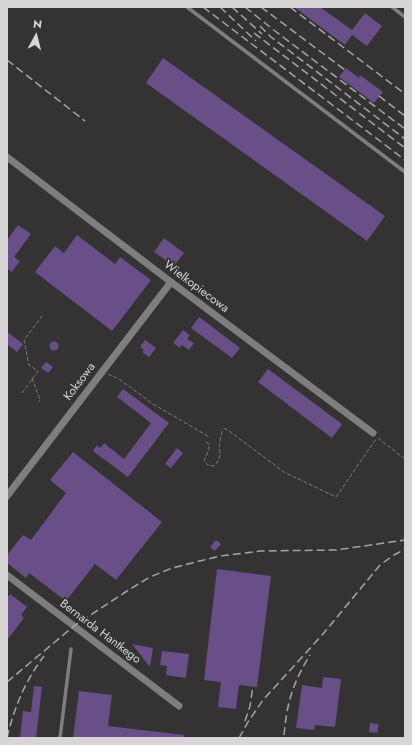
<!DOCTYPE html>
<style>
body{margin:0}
#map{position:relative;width:412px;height:745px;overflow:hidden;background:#353234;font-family:Jost,sans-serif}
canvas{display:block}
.frame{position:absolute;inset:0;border:8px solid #d7d5d6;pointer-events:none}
.north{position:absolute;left:16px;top:16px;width:40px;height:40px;-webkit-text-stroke:3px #353234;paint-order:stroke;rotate:7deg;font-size:11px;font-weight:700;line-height:16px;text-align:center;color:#d7d5d6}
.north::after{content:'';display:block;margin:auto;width:14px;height:18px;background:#d7d5d6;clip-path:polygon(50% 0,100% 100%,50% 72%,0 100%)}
</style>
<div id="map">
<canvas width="412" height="745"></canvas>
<div class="frame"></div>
<div class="north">N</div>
</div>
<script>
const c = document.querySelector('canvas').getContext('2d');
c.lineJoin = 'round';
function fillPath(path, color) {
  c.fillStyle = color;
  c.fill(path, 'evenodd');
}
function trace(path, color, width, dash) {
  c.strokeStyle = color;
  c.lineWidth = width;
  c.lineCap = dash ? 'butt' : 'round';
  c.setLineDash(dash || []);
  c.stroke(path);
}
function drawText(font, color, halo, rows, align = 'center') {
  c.font = font + ' Jost,sans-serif';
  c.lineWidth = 3.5;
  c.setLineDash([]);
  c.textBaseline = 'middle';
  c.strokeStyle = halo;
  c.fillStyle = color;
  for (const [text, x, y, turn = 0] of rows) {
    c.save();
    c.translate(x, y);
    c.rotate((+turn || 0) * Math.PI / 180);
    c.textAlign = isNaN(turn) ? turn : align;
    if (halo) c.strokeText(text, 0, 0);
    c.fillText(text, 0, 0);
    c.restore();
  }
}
fillPath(new Path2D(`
 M294,7H320L352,30L365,13L382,26L367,46L352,35L345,45Z
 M163,58L385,216L367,241L146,83Z
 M346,68L359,78L360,75L383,92L374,103L339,77Z
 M18,225L31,234L14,257L20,261L12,272L7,269V240Z
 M77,235L115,264L120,257L151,280L112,331L35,272L55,246L64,253Z
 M164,238L184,253L174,266L154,252Z
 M199,317L240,348L232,358L191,328Z
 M183,330L190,335L187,339L194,343L189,350L182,345L180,348L173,343Z
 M7,332L23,344L17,352L7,344Z
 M145,340L156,348L149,357L142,352L144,350L140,347Z
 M49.5 346a4.5 4.5 0 1 1 9 0a4.5 4.5 0 1 1-9 0Z
 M46,362L53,367L48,373L41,368Z
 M268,369L342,424L332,438L258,382Z
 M123,389L169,423L128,477L93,451L97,445L100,448L104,443L124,459L151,423L117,397Z
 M177,448L183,453L171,468L165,464Z
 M73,452L162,522L116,580L95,564L66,601L29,573L26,578L7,563V555L23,535L31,540L66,493L50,480Z
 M216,540L221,544L215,551L210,547Z
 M217,569L271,576L257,687L239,685L236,709L218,707L221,682L204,680Z
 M10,594L27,607L21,615L24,618L7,640V598Z
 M132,644L153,648L150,667Z
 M162,651L189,654L186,678L166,675L167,666L160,665Z
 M323,677L341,679L335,727L315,725L314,730L296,728L302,685L322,688Z
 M34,686L42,687L36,738H20L23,711L31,712Z
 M79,691L112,695L108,726L184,735V738H73Z
 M370,723L379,724L377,733L369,732Z`), '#684f87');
trace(new Path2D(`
 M108,374L119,379L153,404L206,435L210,438
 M32,378L40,400L38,402
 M22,393L38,371L29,365L24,340L42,316
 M224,428L229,431L284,472L336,497L376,439
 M378,438L405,459
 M206,442L209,444C210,450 206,455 204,461L208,465L214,466C224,455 218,453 220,442C220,438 222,433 223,429`), '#7f7d7e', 1, [4, 2]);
trace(new Path2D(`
 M187,7L405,172
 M392,7L405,17
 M60,738L71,649`), '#7f7d7e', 3.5);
trace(new Path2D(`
 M7,157L171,282L306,383L373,433
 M7,496L171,282
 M7,575L179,706`), '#7f7d7e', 7);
trace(new Path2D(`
 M203,7L405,160
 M220,7L256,41
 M232,7L262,34
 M245,7L275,31L405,129
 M261,7L345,70
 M290,7L405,94
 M260,26L271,37L287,49L405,139
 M254,33L405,148
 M7,60L85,121
 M379,96L405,116
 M7,682L74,626L127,591L150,577L172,568L220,556L260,551L336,550L405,540
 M245,721L250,706L253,686
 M284,735C285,726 286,716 288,707C292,688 300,671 310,655
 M7,738C14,708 25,681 44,656
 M239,738L248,722L263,700L323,634L380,565L394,555L405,549`), '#a8a5a7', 1.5, [8, 4]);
drawText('12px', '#d7d5d6', '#353234', [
 ["Wielkopiecowa",196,287,37],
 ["Koksowa",80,382,-53],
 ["Bernarda Hantkego",100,632,37]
]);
</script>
